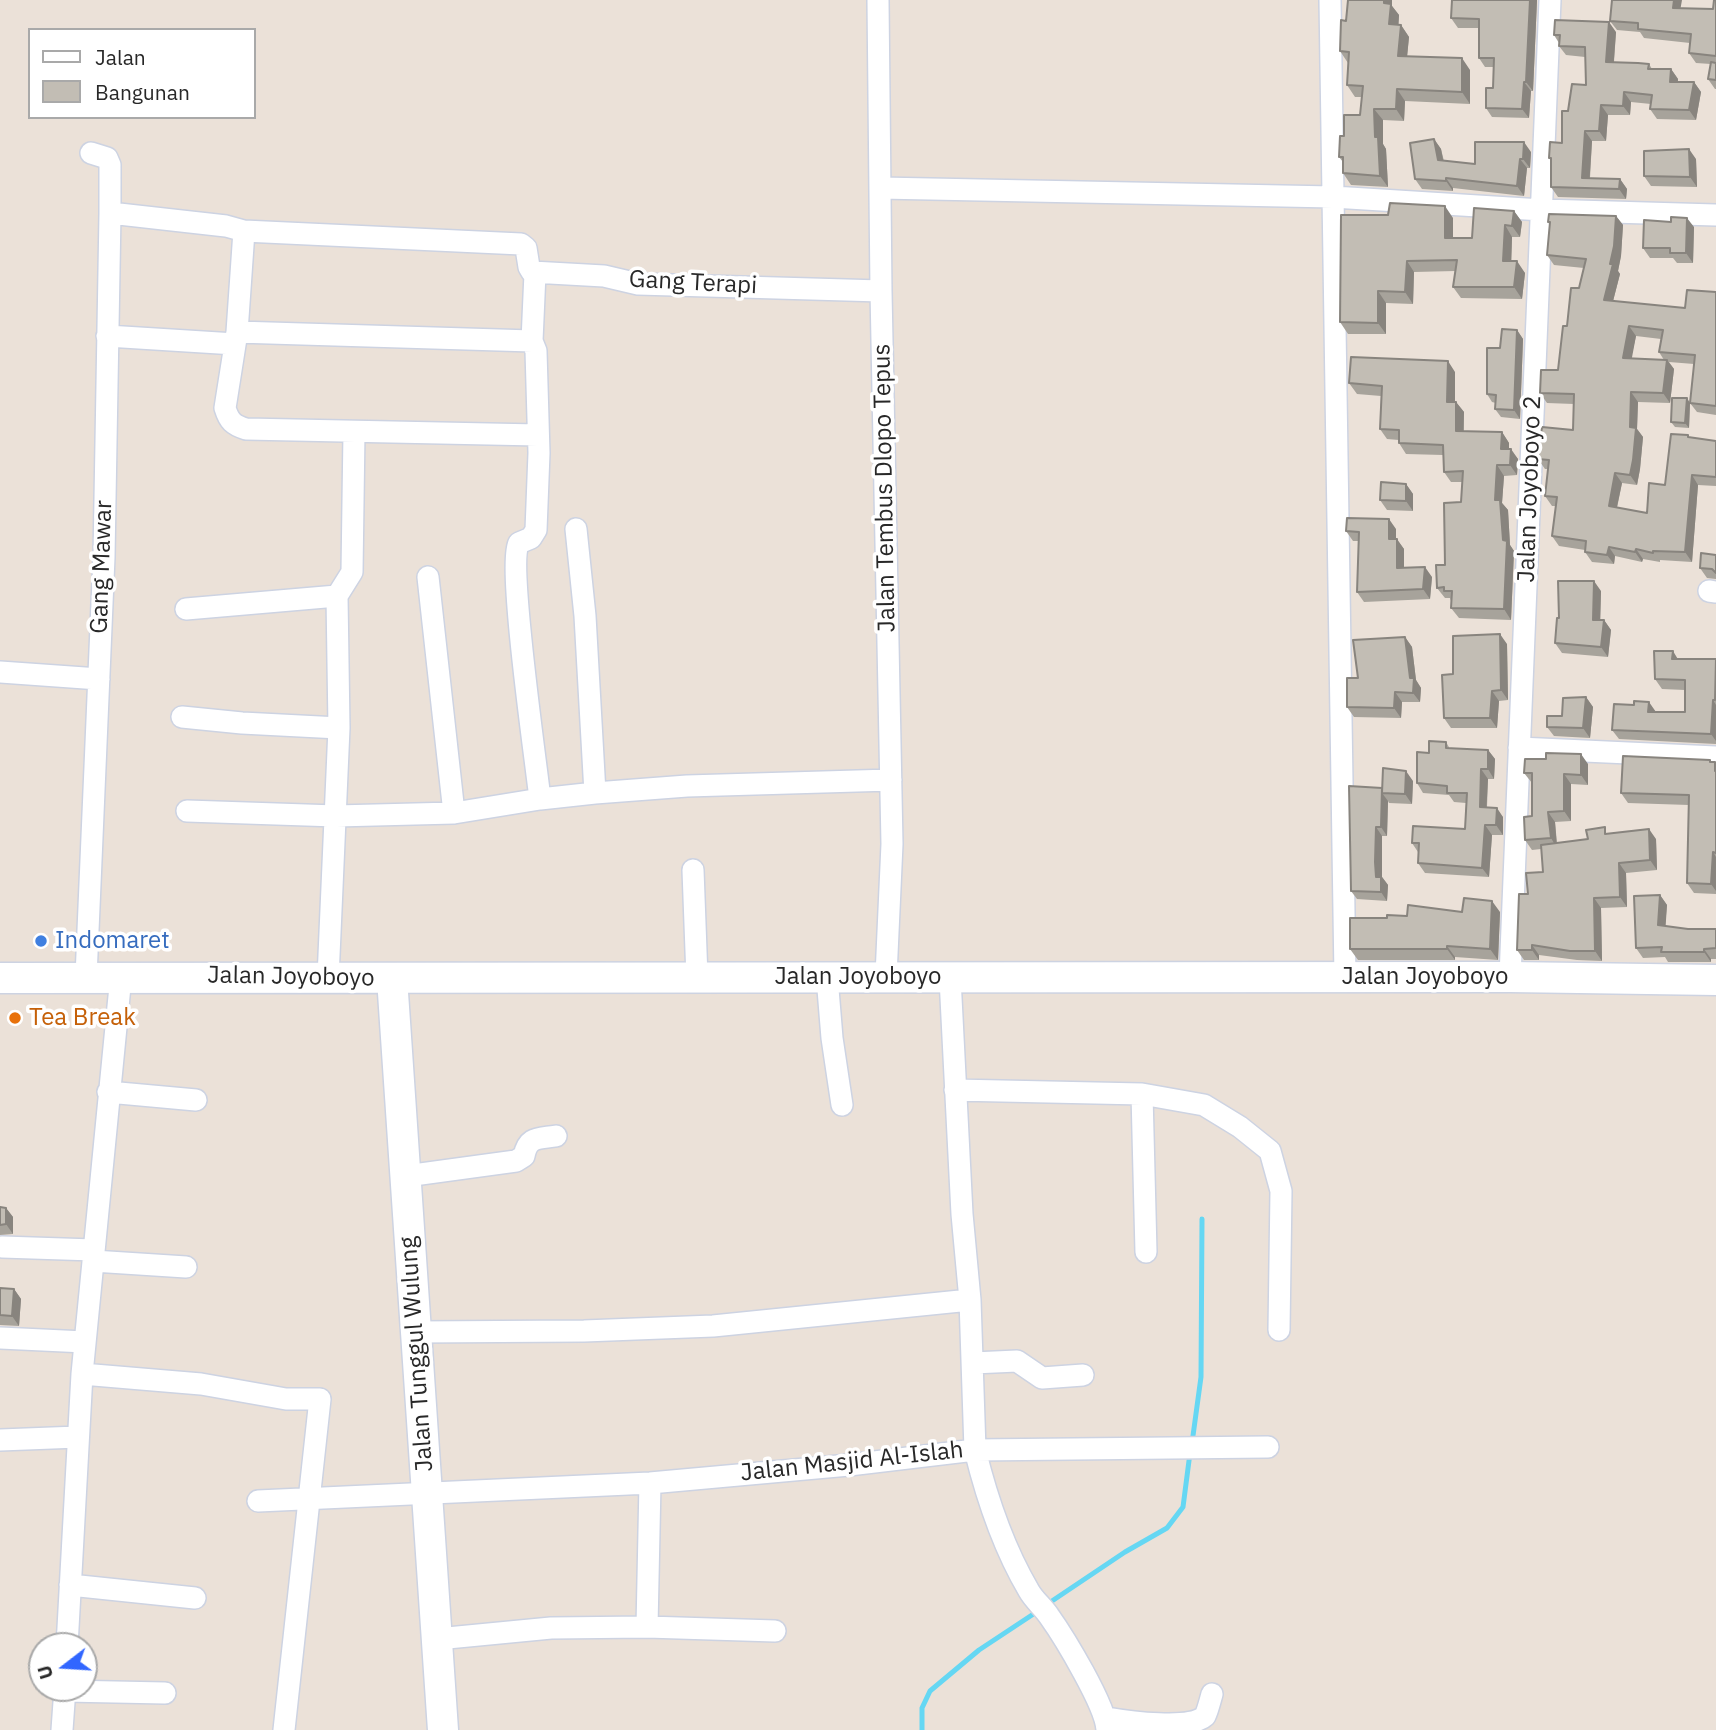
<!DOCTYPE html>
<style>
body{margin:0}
#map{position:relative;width:1716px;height:1730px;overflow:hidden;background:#ebe1d8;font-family:"IBM Plex Sans",sans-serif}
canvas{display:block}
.legend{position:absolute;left:28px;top:28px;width:228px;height:91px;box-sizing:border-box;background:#fff;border:2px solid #a9a9a9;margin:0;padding:9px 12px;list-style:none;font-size:21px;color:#282828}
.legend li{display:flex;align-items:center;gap:14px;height:35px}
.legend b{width:35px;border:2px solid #a9a9a9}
.north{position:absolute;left:28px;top:1632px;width:70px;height:70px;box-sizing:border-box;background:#fff;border:2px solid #a9a9a9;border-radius:50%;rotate:253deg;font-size:19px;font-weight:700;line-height:28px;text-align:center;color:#282828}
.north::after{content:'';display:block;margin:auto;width:24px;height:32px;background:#3166ff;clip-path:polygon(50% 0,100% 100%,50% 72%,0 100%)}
</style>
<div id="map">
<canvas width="1716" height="1730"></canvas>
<ul class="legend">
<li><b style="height:9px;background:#fff"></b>Jalan</li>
<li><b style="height:19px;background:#c2bdb4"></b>Bangunan</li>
</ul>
<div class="north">U</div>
</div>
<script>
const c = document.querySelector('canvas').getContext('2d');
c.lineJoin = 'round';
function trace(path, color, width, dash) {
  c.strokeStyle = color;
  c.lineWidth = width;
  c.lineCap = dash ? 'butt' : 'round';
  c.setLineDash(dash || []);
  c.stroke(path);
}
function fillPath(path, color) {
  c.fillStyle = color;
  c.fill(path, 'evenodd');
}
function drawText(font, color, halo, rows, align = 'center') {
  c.font = font + ' "IBM Plex Sans",sans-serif';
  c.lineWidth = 7;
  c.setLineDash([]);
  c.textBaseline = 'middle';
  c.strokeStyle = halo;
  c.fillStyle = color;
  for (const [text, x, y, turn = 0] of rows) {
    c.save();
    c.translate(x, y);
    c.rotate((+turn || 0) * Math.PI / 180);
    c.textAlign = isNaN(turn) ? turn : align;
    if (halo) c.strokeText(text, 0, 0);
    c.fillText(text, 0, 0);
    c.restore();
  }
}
trace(new Path2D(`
 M1192,1443L1201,1377L1202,1219
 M1046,1605L1125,1552L1167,1528L1183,1507L1190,1453
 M922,1730V1708L930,1691L979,1650L1038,1611`), '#65d7f3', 5);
const street = new Path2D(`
 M878,0L881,291L892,844L886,976
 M1330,0L1345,977
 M880,188L1333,197L1542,210L1716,215
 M110,213L226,226L244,231L521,244L526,248L529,267L532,272L604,276L638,284L881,291
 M244,231L237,332L225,408C229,421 233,425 246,429L538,435
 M237,332L532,341L536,351L539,453L536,530L531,538L519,543C507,563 536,762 540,799
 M107,336L235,344
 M532,341L535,273
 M576,529L585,616L595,793
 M428,577L454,813
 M1709,591L1716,592
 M186,609L337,596
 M0,672L99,679
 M182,717L242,723L339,728
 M1519,748L1716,757
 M187,811L336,816L454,813L540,799L595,793L687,786L891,780
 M693,870L697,978
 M86,977L104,557L110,213V165L107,158L91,153
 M827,977L832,1038L842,1105
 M1510,977L1550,0
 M328,978L339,728L337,596L352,572L354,432
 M955,1090L1142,1094L1204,1105L1240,1127L1270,1151L1281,1191L1279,1330
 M108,1092L196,1100
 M1142,1094L1146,1252
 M406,1176L516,1161L524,1156C528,1136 538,1139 556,1136
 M2,1247L94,1250
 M93,1261L186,1267
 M415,1332L584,1331L713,1326L970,1300
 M0,1338L85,1342
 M973,1363L1017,1361L1042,1378L1083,1375
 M82,1374L201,1384L286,1399H320L284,1730
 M0,1440L78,1437
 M258,1501L650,1483L849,1465L975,1450L970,1300L962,1214L950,978
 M70,1585L195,1598
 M647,1627L650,1483
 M437,1639L551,1628L647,1627L775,1631
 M67,1646L82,1374L121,976
 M65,1691L165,1693
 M1107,1718C1130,1722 1190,1730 1205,1716C1208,1710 1210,1701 1212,1694
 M62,1730L65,1688
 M1107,1730C1106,1706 1064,1637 1049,1616C1043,1607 1034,1600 1029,1591C1003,1547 987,1499 975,1450L1268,1447`);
const secondary = new Path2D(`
 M0,978L1510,977L1716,980
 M392,978L443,1730`);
trace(street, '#cdd3e2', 24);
trace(secondary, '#cdd3e2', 33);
trace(street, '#fff', 21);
trace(secondary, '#fff', 30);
fillPath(new Path2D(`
 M1452,0H1537L1533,91H1531L1529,118L1492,117L1486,108L1493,88L1494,67H1485L1479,58V28H1458L1451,18Z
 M1716,0V89H1715L1708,79L1711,64L1696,63L1689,53L1690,43L1644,38L1640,32L1617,30L1610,21L1681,8L1713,9Z
 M1392,6L1399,15L1398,25H1401L1409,37L1407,56L1470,70V104L1405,101L1404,121L1383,120V144L1386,149L1388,187L1351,185L1343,173V162L1339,157L1344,136L1360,115L1362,97H1355L1347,85L1348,63L1340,51L1346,21Z
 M1616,32L1614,62L1649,64L1652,69H1671L1678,79V82H1694L1701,92L1696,120L1657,119L1650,109L1651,104L1631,102L1630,115H1608L1606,141H1592L1590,178L1620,179L1627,189L1626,199L1558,197L1551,187V161L1549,158L1562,143L1568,111L1586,85L1585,57L1566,55L1559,46V43L1554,35Z
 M1434,139L1441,149L1444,161L1475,164L1531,152L1530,168H1527L1524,196L1453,188V191L1422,189L1415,179Z
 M1696,159L1697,187L1651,186L1644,176Z
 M1514,211L1522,222L1520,237H1512L1511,261L1525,273L1522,299L1461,298L1453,287L1455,271L1414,272L1413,304L1386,303V334H1348L1340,322L1453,218V238H1472Z
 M1616,216L1623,225L1621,256L1618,271L1620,274L1613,301L1685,308L1716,292V415L1697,412L1690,403L1694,364L1669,362L1674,369L1670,403L1638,402L1637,429L1643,437L1640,469L1637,485L1622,483L1617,508L1647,513L1665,485L1690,438L1716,441V486L1698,485L1692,562L1660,560V562L1643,559L1642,562L1615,556L1614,564L1592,562L1585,552V550L1559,546L1552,536L1556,506H1552L1545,496L1548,469H1545L1538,459L1573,430L1574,404L1547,403L1540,393L1558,370L1567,326L1579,288L1584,268L1554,265L1547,255L1550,225L1548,222ZM1636,336L1661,339L1659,352L1664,360L1631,358Z
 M1694,227L1693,263H1677L1673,258H1650L1643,248Z
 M1517,330L1523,339L1520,419L1501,417L1495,409L1496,403L1492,402L1487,394L1500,348Z
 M1455,372V402H1456L1464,412V431L1502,432L1509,443V449L1518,459L1517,475L1504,476L1502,503L1508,510L1510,545L1514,551L1511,620L1459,618L1451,608V601L1450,598H1445L1437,588L1445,565L1461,502L1462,482H1451L1444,472L1443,455L1406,454L1399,443V440L1387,439L1380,429L1381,396L1357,394L1349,383Z
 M1690,403L1689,428L1675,427L1671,422Z
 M1406,484L1413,494V511L1387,510L1380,500Z
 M1396,529V539L1404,549V568L1432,577L1430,599L1364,602L1357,592L1359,541H1353L1346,531Z
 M1716,555V579L1707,578L1700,568Z
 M1601,591L1600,620H1604L1611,630L1608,657L1562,653L1555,643L1559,618Z
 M1405,637L1412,647L1416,680L1421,688L1420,702H1402L1401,718L1354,717L1347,707L1358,678Z
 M1507,644L1508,700L1499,701L1497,728H1451L1444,718L1453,674Z
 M1678,659H1716V744L1619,739L1612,730L1685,712V690L1662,689L1655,679Z
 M1586,697L1593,707L1590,738L1554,736L1547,727Z
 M1446,742L1450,749L1488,750L1495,759L1494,779H1488L1487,807L1503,817V835H1492L1489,877L1425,873L1418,863V852L1412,843L1465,829L1466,803L1454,802L1449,795L1423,793L1417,783L1429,753Z
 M1711,762L1716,764V894L1694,893L1687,883L1689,805L1628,803L1621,793Z
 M1588,764V785L1571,784V821L1555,822L1557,843L1588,839L1609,834L1656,839L1657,870L1626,873L1627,907L1601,908L1602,961L1577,960L1539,955V960H1524L1517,950L1528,894L1543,872L1541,849L1532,850L1525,840L1532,816V783L1524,773Z
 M1413,781L1412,804L1389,803L1388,801L1387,836H1382L1381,870L1382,877L1388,885L1387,901L1357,899L1351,891L1382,788Z
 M1660,895L1667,905L1665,926L1688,929H1716V959H1711V962H1668L1665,957L1643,958L1636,948Z
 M1462,912H1500L1498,960L1455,957V960H1358L1350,949L1387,918Z
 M0,1207L6,1208L13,1217V1234L0,1235Z
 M0,1288L14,1289L21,1299L19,1326L0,1325Z`), '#a7a39b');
fillPath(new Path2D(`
 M1384,0H1392V6L1399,15L1398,36L1389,24Z
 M1530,0H1537L1533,91L1526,82Z
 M1674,0H1682L1679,17L1673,8Z
 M1609,22L1616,32L1613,72L1606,62Z
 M1401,25L1409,37L1406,68L1398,56Z
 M1462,58L1470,70V104L1462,92Z
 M1671,69L1678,79L1677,91L1670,82Z
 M1524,82L1531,91L1529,118L1522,109Z
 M1694,82L1701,92L1696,120L1689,110Z
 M1397,89L1405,101L1404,121L1396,109Z
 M1624,92L1631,102L1630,115L1623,106Z
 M1601,105L1608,115L1606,141L1599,131Z
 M1374,109L1383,120V144L1386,149L1388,187L1380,176L1375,137Z
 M1585,131L1592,141L1589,188L1582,178Z
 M1434,139L1441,149L1445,170L1438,160Z
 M1524,142L1531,152L1530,168L1523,159Z
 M1689,149L1696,159L1697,187L1690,177Z
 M1520,159L1527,168L1524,196L1517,186Z
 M1446,178L1453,188V191L1446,181Z
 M1620,179L1627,189L1626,199L1619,189Z
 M1445,206L1453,218V250L1445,238Z
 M1514,211L1522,222L1520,237L1512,226Z
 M1616,216L1623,225L1621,256L1618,271L1620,274L1611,309L1604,300Z
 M1687,218L1694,227L1693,263L1686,253Z
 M1505,225L1512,237L1511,272L1503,261Z
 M1407,261L1414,272L1413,304L1405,292Z
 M1517,261L1525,273L1522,299L1514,287Z
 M1378,291L1386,303V334L1378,323Z
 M1629,326L1636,336L1630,368L1623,358Z
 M1517,330L1523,339L1520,419L1514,410Z
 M1667,360L1674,369L1670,403L1663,393Z
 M1448,361L1455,372V412L1447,402Z
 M1631,392L1638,402L1637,429L1643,437L1640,469L1637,485L1630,475Z
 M1687,398L1690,403L1689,428L1685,423Z
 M1456,402L1464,412L1463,441L1456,431Z
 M1502,432L1509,443V459L1501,449Z
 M1511,449L1518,459L1517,475L1510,465Z
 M1497,465L1504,476L1502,503L1508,510L1510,545L1514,551L1511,620L1504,609L1503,540L1495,500Z
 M1615,473L1622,483L1615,516L1609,506Z
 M1692,475L1698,485L1692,562L1685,552Z
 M1406,484L1413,494V511L1406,501Z
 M1389,519L1396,529V549L1389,539Z
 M1397,539L1404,549V578L1397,568Z
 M1609,547L1615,556L1614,564L1607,555Z
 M1636,549L1643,559L1642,562L1635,552Z
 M1425,567L1432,577L1430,599L1423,589Z
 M1594,581L1601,591L1600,630L1593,620Z
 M1604,620L1611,630L1608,657L1601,647Z
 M1500,634L1507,644L1508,700L1501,690Z
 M1405,637L1412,647L1416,680L1421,688L1420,702L1413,693L1410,678Z
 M1673,651L1679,661L1672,659Z
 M1492,691L1499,701L1497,728L1490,718Z
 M1395,692L1402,702L1401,718L1394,708Z
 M1586,697L1593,707L1590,738L1583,728Z
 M1713,700L1716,705V741L1711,734Z
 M1649,702L1656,712H1648Z
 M1488,750L1495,759L1494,779L1488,769Z
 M1581,754L1588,764V785L1581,775Z
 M1481,769L1488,779L1486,816L1480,807Z
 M1406,771L1413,781L1412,804L1405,794Z
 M1564,774L1571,784V821L1564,811Z
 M1382,793L1388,801L1387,836L1381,827Z
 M1497,808L1503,817V835L1496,825Z
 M1548,812L1555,822L1557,848L1551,838Z
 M1485,825L1492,835L1489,877L1482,868Z
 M1376,827L1382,836V877L1388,885L1387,901L1381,892L1376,877L1375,862Z
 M1649,829L1656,839L1657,870L1650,860Z
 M1713,852L1716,857V891L1711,884Z
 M1619,863L1626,873L1627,907L1620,897Z
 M1660,895L1667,905L1665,935L1658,925Z
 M1594,898L1601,908L1602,961L1595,951Z
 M1492,901L1500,912L1498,960L1490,949Z
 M1532,945L1539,955V960L1532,950Z
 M1447,946L1455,957V960L1447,949Z
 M1704,949L1711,959V962L1704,952Z
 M6,1208L13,1217V1234L6,1224Z
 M14,1289L21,1299L19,1326L12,1316Z`), '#88847e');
const building = new Path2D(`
 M1348,0H1384V3L1391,4L1389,24L1401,25L1398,56L1462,58V92L1397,89L1396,109H1374L1375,137H1378L1380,176L1343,173V157H1339L1340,136H1344V115H1360L1363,86L1347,85L1349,52L1340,51L1341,20L1346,21Z
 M1452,0H1530L1526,82H1524L1522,109L1486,108V88H1493L1494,58H1479V19L1451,18Z
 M1612,0H1674L1673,8L1713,9L1714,0H1716V56L1689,53L1691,34L1638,29V23L1610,21Z
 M1555,20L1609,22L1606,62L1638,63L1649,64L1648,69H1671L1670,82H1694L1689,110L1650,109L1652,95L1624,92L1623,106L1601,105L1599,131H1585L1582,178L1620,179L1619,189L1551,187V158H1549L1550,142L1562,143V111H1568L1572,84L1586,85L1585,47L1559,46L1560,35H1554Z
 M1711,62L1716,63V80L1708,79Z
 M1434,139L1438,160L1475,164V142H1524L1523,159H1520L1517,186L1446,178V181L1415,179L1410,143Z
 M1689,149L1690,177L1644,176V151Z
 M1390,203L1445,206V238H1472L1474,208L1514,211L1512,226L1505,225L1503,261H1517L1514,287H1453L1457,260L1407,261L1405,292L1378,291V323L1340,322L1341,215H1388Z
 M1549,214L1616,216L1614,246L1610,264H1613L1604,300L1685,308L1687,290L1716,292V406L1690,403L1695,355L1659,352L1663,330L1629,326L1623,358L1667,360L1663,393L1631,392L1630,427L1636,428L1633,460L1630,475L1615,473L1609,506L1647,513L1649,483L1665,485L1671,434L1688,435V437L1716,441V477L1692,475L1685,552L1653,551V553L1636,549L1635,552L1609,547L1607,555L1585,552L1586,541L1552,536L1557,497L1545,496L1549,460L1538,459L1542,427L1573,430L1574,394L1540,393L1541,370H1558L1563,326H1567L1571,288H1579L1586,259L1547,255L1550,222H1548Z
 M1671,217L1687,218L1686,253H1670V248H1643L1644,220L1671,222Z
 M1502,329L1517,330L1514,410L1495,409L1496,395L1487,394V348H1500Z
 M1351,357L1448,361L1447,402H1456V431L1502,432L1501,449H1511L1510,465H1497L1495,500H1500L1503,540L1507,541L1504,609L1451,608L1452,591H1444V587L1437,588L1436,565H1445L1444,503L1461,502L1463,471L1444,472L1443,445L1399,443V430L1380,429L1382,386L1349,383Z
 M1672,398H1687L1685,423L1671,422Z
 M1381,482L1406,484V501L1380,500Z
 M1347,518L1389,519V539H1397V568L1425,567L1423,589L1357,592L1359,532L1346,531Z
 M1701,553L1716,555V573L1712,569L1700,568Z
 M1558,581H1594L1593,620H1604L1601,647L1555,643L1557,618H1559Z
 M1500,634L1501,690L1492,691L1490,718H1444L1442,675L1453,674V636Z
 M1405,637L1410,678H1414L1413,693L1395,692L1394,708L1347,707V678H1358L1353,640Z
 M1654,651H1673L1672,659H1716L1715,700H1713L1711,734L1612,730L1614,704L1634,705V701L1649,702L1648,712H1685V680L1655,679Z
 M1586,697L1583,728L1547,727V716H1562L1563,698Z
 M1429,741L1446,742V748L1488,750V769H1481L1480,807L1497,808L1496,825H1485L1482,868L1418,863L1419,843H1412L1413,826L1465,829L1467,793H1447V786L1417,783V752L1429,753Z
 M1546,753L1581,754V775L1564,774V811L1548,812L1551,838L1525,840L1524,817L1532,816V773H1524L1525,759H1546Z
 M1623,756L1710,760V762H1715V771H1716V853L1713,852L1711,884L1687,883L1689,795L1621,793Z
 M1383,768L1406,771L1405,794L1382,793Z
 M1349,786L1382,788L1381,827H1376L1375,862L1376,877H1381V892L1351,891Z
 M1605,827V834L1649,829L1650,860L1619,863L1620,897L1594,898L1595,951H1570L1532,945V950H1517L1519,894H1528L1526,873L1543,872L1541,845L1588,839L1586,830Z
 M1660,895L1658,925L1688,929H1716V948L1704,949V952H1661L1662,947L1636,948L1634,896Z
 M1464,898L1492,901L1490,949L1447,946V949H1350V918H1387V915L1407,916L1408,905L1462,912Z
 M0,1207L6,1208V1224L0,1225Z
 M0,1288L14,1289L12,1316L0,1315Z`);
fillPath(building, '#c2bdb4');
trace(building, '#88847e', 2);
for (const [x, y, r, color] of [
 [41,941,7,"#3f7fe0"],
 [15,1018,7,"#e8710a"]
]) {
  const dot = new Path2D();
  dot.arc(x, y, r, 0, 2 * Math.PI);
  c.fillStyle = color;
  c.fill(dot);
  trace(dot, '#fff', 2.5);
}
drawText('24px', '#282828', '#fff', [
 ["Gang Terapi",693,283,3],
 ["Jalan Tembus Dlopo Tepus",885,488,-91],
 ["Jalan Joyoboyo 2",1530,489,-88],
 ["Gang Mawar",102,567,-88],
 ["Jalan Joyoboyo",291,977,1],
 ["Jalan Joyoboyo",858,977],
 ["Jalan Joyoboyo",1425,977],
 ["Jalan Tunggul Wulung",417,1354,-94],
 ["Jalan Masjid Al-Islah",852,1462,-6]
]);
drawText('24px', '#366cbe', '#fff', [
 ["Indomaret",55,941]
], 'left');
drawText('24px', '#c56008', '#fff', [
 ["Tea Break",29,1018]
], 'left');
</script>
